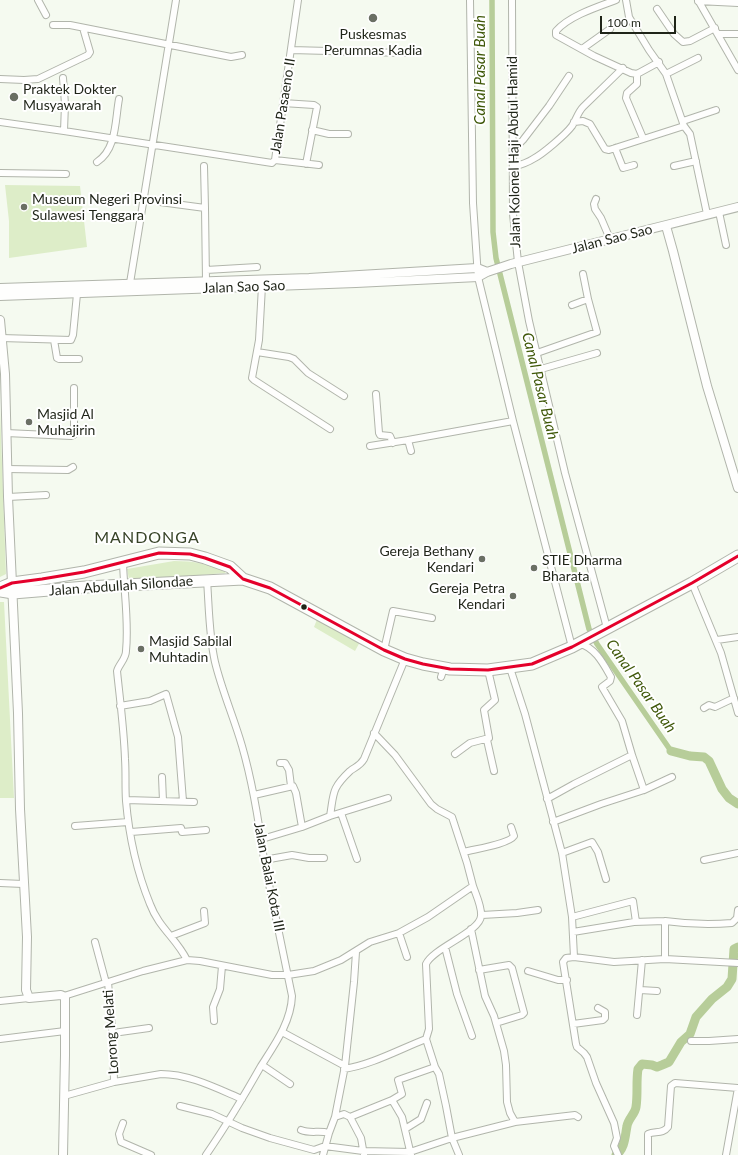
<!DOCTYPE html>
<style>
body{margin:0}
#map{position:relative;width:738px;height:1155px;overflow:hidden;background:#f5faf0;font-family:Lato,sans-serif}
canvas{display:block}
.scale{position:absolute;left:600px;top:16px;width:76px;height:18px;box-sizing:border-box;border:2px solid #1f2418;border-top:0;padding-left:5px;font-size:12px;line-height:14px;white-space:nowrap;color:#1f2418;-webkit-text-stroke:3px #fff;paint-order:stroke}
</style>
<div id="map">
<canvas width="738" height="1155"></canvas>
<div class="scale">100 m</div>
</div>
<script>
const c = document.querySelector('canvas').getContext('2d');
c.lineJoin = 'round';
function fillPath(path, color) {
  c.fillStyle = color;
  c.fill(path, 'evenodd');
}
function trace(path, color, width, dash) {
  c.strokeStyle = color;
  c.lineWidth = width;
  c.lineCap = dash ? 'butt' : 'round';
  c.setLineDash(dash || []);
  c.stroke(path);
}
function drawText(font, color, halo, rows, align = 'center') {
  c.font = font + ' Lato,sans-serif';
  c.lineWidth = 4;
  c.setLineDash([]);
  c.textBaseline = 'middle';
  c.strokeStyle = halo;
  c.fillStyle = color;
  for (const [text, x, y, turn = 0] of rows) {
    c.save();
    c.translate(x, y);
    c.rotate((+turn || 0) * Math.PI / 180);
    c.textAlign = isNaN(turn) ? turn : align;
    if (halo) c.strokeText(text, 0, 0);
    c.fillText(text, 0, 0);
    c.restore();
  }
}
fillPath(new Path2D(`
 M5,185L80,186L87,247L9,258V221Z
 M0,408L6,574L0,577Z
 M174,561C194,561 208,564 226,571L225,573L141,580L132,581L129,579L127,569Z
 M0,602H4L14,798H0Z
 M318,617L361,640L355,651L314,627Z`), '#ddedc8');
trace(new Path2D(`
 M492,0L493,232L496,258L589,629L597,644L671,751`), '#b7cd99', 5.5);
trace(new Path2D(`
 M671,751L690,756L704,757L709,761L722,789L729,798L738,804
 M616,1155C625,1149 625,1136 627,1126C628,1119 635,1114 636,1107C638,1094 636,1081 638,1069L642,1064L652,1065L657,1067L662,1065L669,1062L681,1042L690,1034L696,1017L712,999L727,987L732,979L734,949L738,947`), '#b7cd99', 9);
const street = new Path2D(`
 M38,0L46,15
 M470,0L473,203L478,277L513,421L572,647
 M512,0L513,214L518,262L529,321L565,473L607,628
 M616,0C597,7 569,16 556,31V35L594,56L631,73L637,74L659,62
 M626,0L629,17L649,50L666,74L684,126L690,134L707,214
 M698,0L738,70
 M698,1L738,3
 M657,9L674,34L683,42L690,41L715,28
 M53,25H70L231,57L242,55
 M718,34H738
 M582,49L610,29
 M291,50L404,53
 M637,74V84L627,93L626,98L643,138
 M666,74L698,58
 M63,78L65,104L64,131
 M0,79L24,80L38,79L88,55L90,52L83,28
 M283,103L314,105L317,107L306,164
 M683,121L716,110
 M0,122L64,131L272,163L275,160L298,0
 M574,122L583,121L590,124L605,149L609,150L684,126
 M312,130L329,134H348
 M513,146L519,144L523,140L549,106L569,76
 M615,148L623,168L634,165
 M275,160L319,165
 M97,162C117,149 115,120 119,99
 M204,166L205,208
 M674,166L696,161
 M513,167C520,165 527,163 533,159C543,154 566,134 572,126C576,120 578,112 583,107L623,68
 M0,173L66,174
 M596,199L594,204L595,209L601,218L610,239
 M160,202L205,208L206,281
 M719,212L726,245
 M206,270L257,267
 M130,283L176,0
 M262,286L259,340L252,378L254,380L330,429
 M572,305L588,299
 M1,338L71,340L73,335L77,294
 M54,340L57,358L59,359H79
 M257,352L289,357L294,359L308,373L344,396
 M537,353L597,332L588,299L583,274
 M541,369L597,353
 M376,394L379,433L380,435L390,436L393,443
 M6,433L71,436L74,435V388
 M408,440L411,451
 M370,446L408,440L513,421
 M7,469L68,470L73,467
 M8,497L46,495
 M123,563C124,592 129,622 126,651C126,659 119,664 117,671C120,700 124,730 125,759C126,773 125,787 126,801C129,836 137,872 150,904C159,928 176,938 187,960
 M692,583L721,653L738,713
 M717,640L738,637
 M580,644C595,647 604,665 611,677L610,681L602,687L622,721L632,755
 M384,650L393,611L432,618
 M510,668L525,714L562,853L572,917L574,957L566,958L563,962L576,1044L577,1047L584,1053L587,1057L596,1083L614,1123L617,1138L614,1146L618,1155
 M441,677L444,668
 M120,706L150,701L166,694L178,737L183,801
 M704,708L709,705L715,707L734,698
 M487,740L494,771
 M455,754L470,743L489,738L484,710L495,700L488,670
 M280,763H285L289,770L291,786
 M162,777L163,801
 M644,790L672,777
 M254,795L293,786L296,793L302,827
 M547,799L574,784L632,755L644,790L601,804L553,822
 M126,800L194,802
 M341,813L357,859
 M330,816L388,798
 M75,826L128,822
 M131,832L181,828L182,832L206,830
 M262,839L302,827L330,816C334,793 331,789 350,771C355,767 360,766 364,759L405,659
 M464,852C475,849 509,844 514,836L511,827
 M562,853L592,842L598,852L606,879
 M264,860L292,855L309,858H324
 M704,860L738,853
 M0,883L23,884
 M482,915L517,913L538,910
 M572,917L633,901L636,922
 M665,921C687,924 709,925 732,923L737,918L738,910
 M471,929L485,996L494,1016L504,1051L506,1065L507,1102L510,1113L515,1122
 M573,932L634,922L665,921V959
 M399,933L407,957
 M171,936L205,923L204,911
 M95,942L106,983
 M445,947L457,994L472,1036
 M574,957L614,962L665,959L738,963
 M479,970L509,965L512,968L524,1013L522,1015L496,1023
 M528,971L558,980H567
 M108,982L113,1039L114,1082
 M640,990L657,991
 M64,996L143,971L187,960L200,961L272,975H288L314,971L341,960L370,942L399,933L428,917L473,886L467,863L452,817L437,809L431,804L395,755L374,733
 M0,1001L29,998
 M637,1015L642,960
 M214,1021L213,1007L220,989L222,966
 M573,1024L603,1020L605,1018V1012L598,1008
 M282,1032L345,1066
 M113,1033L149,1028
 M0,1039L65,1031
 M426,1039L429,1029L426,964C433,948 480,932 481,916C482,907 476,895 473,886
 M691,1041H709L738,1039
 M262,1065L290,1084
 M344,1069C371,1065 400,1049 426,1039L435,1067L439,1074L446,1106L452,1138L459,1155
 M64,1096L114,1082L161,1074C189,1074 216,1088 242,1099
 M392,1100L402,1094L398,1080L435,1067
 M180,1106L212,1114L242,1128L270,1138L314,1150L325,1146L363,1151L410,1152L452,1138L515,1122L575,1115L578,1117
 M335,1117L344,1114L350,1117L392,1100L402,1117L411,1155
 M350,1117L361,1138L364,1155
 M123,1123L119,1134L121,1142L151,1155
 M405,1129L421,1119L427,1103
 M301,1130C311,1134 319,1130 329,1133
 M206,1155C226,1126 244,1096 261,1066C275,1044 291,1022 292,996L264,860C259,822 253,784 242,746C234,718 222,691 215,662C209,636 209,607 207,580
 M323,1155L329,1133L335,1117L345,1066L354,982L356,952
 M648,1155V1134C655,1131 663,1134 668,1127L671,1086L675,1083L738,1088
 M726,1155L738,1088`);
const secondary = new Path2D(`
 M666,226L673,251L707,386L738,488
 M0,288L309,278L477,268L487,272
 M0,296L356,283L478,277L487,272L511,264L738,207
 M0,320L5,374L8,497L18,713L20,809L27,937L26,990L29,998L61,995L65,997V1055L63,1155`);
const highway = new Path2D(`
 M0,588L12,583L42,579L84,572L159,553L190,554L205,558L230,567L243,579L270,588L384,650L405,659L423,664L450,669L488,670L532,664L572,647L692,583L738,556
 M0,591L13,593L86,587L243,579`);
trace(street, '#b1b5ab', 8);
trace(secondary, '#b1b5ab', 10);
trace(highway, '#b1b5ab', 13);
trace(street, '#fefefd', 6);
trace(secondary, '#fefefd', 8);
trace(highway, '#fefefd', 11);
trace(new Path2D(`
 M0,588L12,583L42,579L84,572L159,553L190,554L205,558L230,567L243,579L270,588L384,650L405,659L423,664L450,669L488,670L532,664L572,647L692,583L738,556`), '#e4002b', 3);
for (const [x, y, r, color] of [
 [373,18,5,"#6a6f64"],
 [14,97,5,"#6a6f64"],
 [24,207,4,"#6a6f64"],
 [29,422,4,"#6a6f64"],
 [482,559,4,"#6a6f64"],
 [534,568,4,"#6a6f64"],
 [513,596,4,"#6a6f64"],
 [304,607,3.5,"#1f2418"],
 [141,649,4,"#6a6f64"]
]) {
  const dot = new Path2D();
  dot.arc(x, y, r, 0, 2 * Math.PI);
  c.fillStyle = color;
  c.fill(dot);
  trace(dot, '#fff', 1.5);
}
drawText('14px', '#1f2418', '#fff', [
 ["Puskesmas",373,34,"center"],
 ["Perumnas Kadia",373,50,"center"],
 ["Praktek Dokter",23,89],
 ["Musyawarah",23,105],
 ["Museum Negeri Provinsi",32,199],
 ["Sulawesi Tenggara",32,215],
 ["Masjid Al",37,414],
 ["Muhajirin",37,430],
 ["Gereja Bethany",474,551,"right"],
 ["Kendari",474,567,"right"],
 ["STIE Dharma",542,560],
 ["Bharata",542,576],
 ["Gereja Petra",505,588,"right"],
 ["Kendari",505,604,"right"],
 ["Masjid Sabilal",149,641],
 ["Muhtadin",149,657]
], 'left');
drawText('14px', '#1f2418', '#fff', [
 ["Jalan Pasaeno II",283,106,-81],
 ["Jalan Kolonel Haji Abdul Hamid",514,152,-91],
 ["Jalan Sao Sao",612,239,-14],
 ["Jalan Sao Sao",244,287,-2],
 ["Jalan Abdullah Silondae",121,586,-4],
 ["Jalan Balai Kota III",269,877,79],
 ["Lorong Melati",111,1032,-94]
]);
drawText('italic 15px', '#3f5809', '#fff', [
 ["Canal Pasar Buah",480,70,-90],
 ["Canal Pasar Buah",540,386,76],
 ["Canal Pasar Buah",641,686,55]
]);
c.letterSpacing = '1px';
drawText('16px', '#374327', '#fff', [
 ["MANDONGA",147,538]
]);
c.letterSpacing = '0px';
</script>
